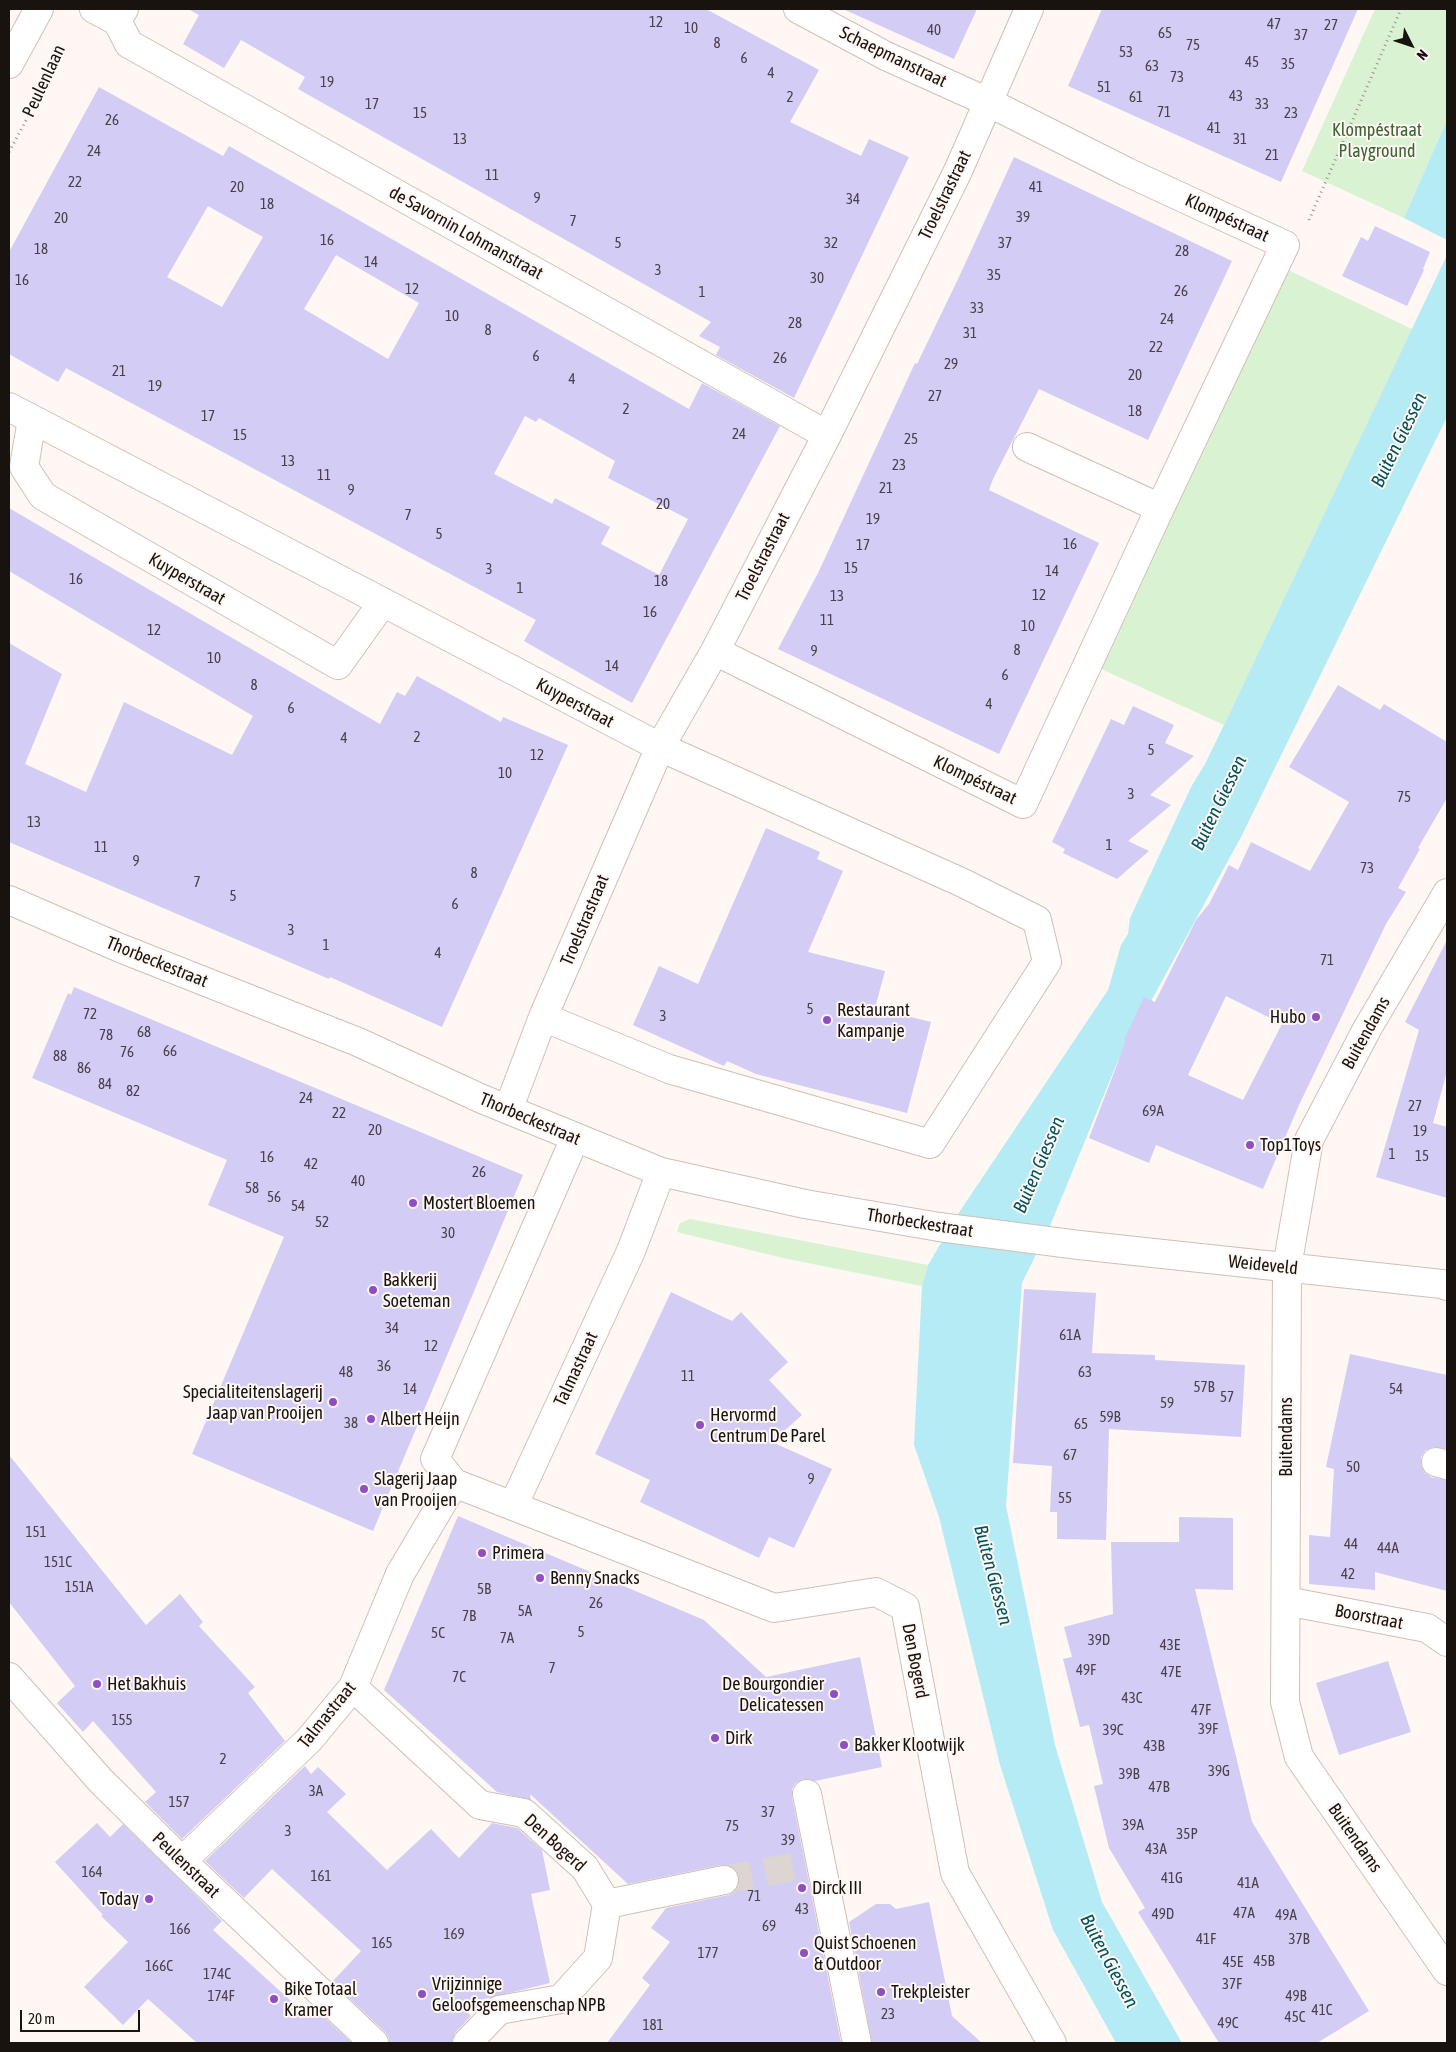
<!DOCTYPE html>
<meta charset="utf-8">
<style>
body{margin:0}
#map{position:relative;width:1456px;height:2052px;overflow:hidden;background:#fef7f3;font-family:"Asap Condensed",sans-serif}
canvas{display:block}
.frame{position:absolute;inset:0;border:10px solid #191310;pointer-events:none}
.north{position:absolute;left:1386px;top:20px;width:50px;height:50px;-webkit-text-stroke:4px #fef7f3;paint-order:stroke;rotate:131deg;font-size:14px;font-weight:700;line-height:20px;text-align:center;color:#191310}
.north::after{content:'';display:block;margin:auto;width:18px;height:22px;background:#191310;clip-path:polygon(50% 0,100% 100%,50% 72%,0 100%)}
.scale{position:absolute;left:20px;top:2010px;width:120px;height:22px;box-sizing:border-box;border:2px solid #191310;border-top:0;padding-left:6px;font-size:15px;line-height:18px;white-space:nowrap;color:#191310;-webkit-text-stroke:4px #fef7f3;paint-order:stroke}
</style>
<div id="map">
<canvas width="1456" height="2052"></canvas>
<div class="frame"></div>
<div class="north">N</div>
<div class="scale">20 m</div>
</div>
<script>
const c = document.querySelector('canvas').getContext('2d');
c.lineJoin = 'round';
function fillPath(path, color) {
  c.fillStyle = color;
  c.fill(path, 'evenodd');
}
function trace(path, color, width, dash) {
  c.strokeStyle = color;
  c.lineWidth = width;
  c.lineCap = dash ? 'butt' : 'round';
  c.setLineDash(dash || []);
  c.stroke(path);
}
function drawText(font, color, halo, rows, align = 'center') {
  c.font = font + ' "Asap Condensed",sans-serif';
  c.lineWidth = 4;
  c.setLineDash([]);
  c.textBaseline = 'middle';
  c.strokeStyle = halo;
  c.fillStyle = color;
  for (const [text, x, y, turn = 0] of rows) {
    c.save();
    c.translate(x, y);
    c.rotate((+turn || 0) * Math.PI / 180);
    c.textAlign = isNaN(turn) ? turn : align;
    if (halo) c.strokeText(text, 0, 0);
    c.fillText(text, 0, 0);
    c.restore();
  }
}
fillPath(new Path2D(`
 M1375,9H1447V120L1404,218L1302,171Z
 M1288,270L1412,329L1224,725L1099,668Z
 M690,1219L928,1265L922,1286L783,1258L677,1232L680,1223Z`), '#d8f2d2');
fillPath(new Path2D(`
 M1447,120V240L1404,218Z
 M1447,255V417L1241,837L1117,1063L1050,1226L1022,1283L1006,1506L1055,1745L1102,1902L1182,2043H1116L1053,1930L1000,1765L939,1517L914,1445L922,1286L928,1265L960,1211L1108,990L1121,945L1128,934L1130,918L1191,787L1205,764L1224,725Z`), '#b5ebf5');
fillPath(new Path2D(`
 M188,9H706L819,70L790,122L861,156L869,139L909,157L794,398L716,355L720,347L699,336L711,322L298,89L305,77L241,40L224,68L183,44L199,15Z
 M843,9H977L954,59Z
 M1102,9H1358L1281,182L1068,86Z
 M99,87L223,156L229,146L689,409L702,383L780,426L632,703L524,641L536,620L66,368L58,382L9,354V252ZM208,206L263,237L222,307L167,277ZM336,255L419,303L388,359L304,309ZM525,416L536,422L539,418L615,461L608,478L688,519L659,575L601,544L610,527L555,498L552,504L494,474Z
 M1014,157L1232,261L1148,440L1039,389L993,479L989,490L1099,543L999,754L778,649L819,571L915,363L917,364L959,277Z
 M1375,226L1430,252L1423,269L1424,270L1407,306L1342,276L1361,237L1368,241Z
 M9,508L380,724L397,692L405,696L417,676L501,722L503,717L568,745L442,1027L330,977L329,979L9,842V643L62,674L25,764L86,792L124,702L232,755L253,716L9,571Z
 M1338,685L1380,710L1384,704L1447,742V798L1418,848L1420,849L1398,888L1406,892L1386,924L1299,1105L1263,1189L1156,1145L1149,1163L1089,1138L1126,1041L1124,1040L1144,997L1155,1002L1196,920L1209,904L1229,865L1238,870L1251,842L1310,871L1349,802L1289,767ZM1226,996L1282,1024L1243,1100L1188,1075Z
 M1133,706L1174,725L1165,743L1194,756L1150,795L1171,805L1128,841L1149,851L1117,879L1063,853L1065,849L1052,842L1111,719L1124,725Z
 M766,828L820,852L817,859L843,871L808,952L885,971L875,1008L931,1022L907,1113L756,1074L727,1061L724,1066L633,1025L659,966L698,984Z
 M1447,940V1071L1433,1123L1447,1127V1198L1376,1177L1419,1030L1405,1022Z
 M74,987L523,1175L373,1531L192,1454L284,1237L208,1205L227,1160L32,1078L68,993L71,995Z
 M1024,1289L1096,1293L1092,1353L1155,1355V1360L1245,1365L1241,1437L1109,1429L1106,1540L1057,1539V1512H1050L1052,1466L1013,1463Z
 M671,1292L732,1321L741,1312L788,1362L769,1380L802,1415L772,1442L832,1469L794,1548L769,1537L759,1558L640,1502L650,1480L595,1454Z
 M1350,1354L1447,1375V1449L1433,1447L1425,1451L1421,1457V1465L1425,1473L1431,1477L1447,1480V1591L1375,1572V1590L1309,1584V1535L1330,1537L1334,1469L1326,1467Z
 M9,1455L146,1625L180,1594L203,1622L199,1626L255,1687L248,1693L285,1741L182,1839L145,1802L156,1792L93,1721L83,1732L57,1703L75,1686L9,1602Z
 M458,1516L704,1620L766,1677L860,1657L882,1767L815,1781L803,1779L796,1783L792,1789V1797L841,2043H607L650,1985L642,1978L670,1942L651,1928L666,1908L728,1895L734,1892L739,1885V1876L736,1870L729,1865H721L628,1884L530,1794L531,1800L497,1792L384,1690Z
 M1179,1517L1233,1518V1590L1195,1589L1252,1822L1369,2011L1317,2043H1219L1138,1912L1145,1908L1109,1848L1094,1786L1103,1784L1089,1725L1080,1727L1063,1659L1072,1657L1064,1627L1113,1614L1111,1542H1179Z
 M1388,1661L1411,1732L1339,1755L1316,1683Z
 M305,1766L311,1774L318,1767L346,1794L327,1812L387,1870L431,1829L459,1858L492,1823L517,1828L542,1850L550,1890L531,1894L550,1983L460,2005L471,2016L455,2033L452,2043H389V2038L385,2032L332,1982L361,1951L272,1869L244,1898L205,1861Z
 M97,1823L110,1837L123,1824L222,1921L213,1930L303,2012L310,2004L352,2043H197L148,1999L123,2025L84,1987L128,1942L101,1916L103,1915L55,1862Z
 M929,1902L952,2016L982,2043H872L849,1922L876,1904H890L896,1909Z`), '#d3ccf5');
trace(new Path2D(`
 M724,1880L813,1863`), '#dcd5d1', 28, [28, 14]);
const minor = new Path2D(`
 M94,9L117,21L124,9
 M117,21L129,44L827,435
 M9,64L39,9
 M9,407L660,747L963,883L1037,920L1047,962L930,1144L669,1069L543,1017
 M32,419L24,467L43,496L338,665L383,602
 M1027,447L1160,508
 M715,651L1023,804L1160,508L1285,245L1127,172L988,102L886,56L798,9
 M1447,893L1367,1029L1309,1140L1287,1267L1285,1702L1299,1757L1447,1971
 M9,900L120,948L358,1042L482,1099L661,1172L805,1204L939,1227L1079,1245L1442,1284L1447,1286
 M508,1110L543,1017L660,747L715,651L827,435L958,171L1029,9
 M575,1138L435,1459L454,1483L513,1506L631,1251L661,1172
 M1436,1462L1447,1465
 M513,1506L774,1608L876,1592L905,1607L955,1873L1052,2043
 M1286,1601L1427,1628L1447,1642
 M9,1677L101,1781L182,1861L374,2043
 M353,1687L480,1805L524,1813L585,1868L607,1904
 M807,1794L857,2043
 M182,1861L309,1740L353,1687L400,1574L454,1483
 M607,1904L724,1880
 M467,2043L499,2010L561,1999L598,1958L607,1904`);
trace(minor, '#d1bfb6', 30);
trace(new Path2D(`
 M9,152L44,87L61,48
 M1309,220L1401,9`), '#99928e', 3, [1, 4]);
trace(minor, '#fff', 28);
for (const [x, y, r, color] of [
 [1316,1017,5,"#904ec3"],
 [827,1020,5,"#904ec3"],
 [1250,1145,5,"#904ec3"],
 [413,1203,5,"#904ec3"],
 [373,1290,5,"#904ec3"],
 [333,1402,5,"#904ec3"],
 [371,1419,5,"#904ec3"],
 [700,1425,5,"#904ec3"],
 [364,1489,5,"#904ec3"],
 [482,1553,5,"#904ec3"],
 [540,1578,5,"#904ec3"],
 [97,1684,5,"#904ec3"],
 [834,1694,5,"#904ec3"],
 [715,1738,5,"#904ec3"],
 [844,1745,5,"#904ec3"],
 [802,1888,5,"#904ec3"],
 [149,1899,5,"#904ec3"],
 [804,1953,5,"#904ec3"],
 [881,1992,5,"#904ec3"],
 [422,1994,5,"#904ec3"],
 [274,1999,5,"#904ec3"]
]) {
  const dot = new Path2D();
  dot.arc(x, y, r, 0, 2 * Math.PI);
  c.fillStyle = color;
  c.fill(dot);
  trace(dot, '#fef7f3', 2);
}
drawText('15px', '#484149', null, [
 ["12",656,22],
 ["47",1274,24],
 ["27",1331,25],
 ["10",691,28],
 ["40",934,30],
 ["65",1165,33],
 ["37",1301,35],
 ["8",717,43],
 ["75",1193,45],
 ["53",1126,52],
 ["6",744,58],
 ["45",1252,62],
 ["35",1288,64],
 ["63",1152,66],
 ["4",771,73],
 ["73",1177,77],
 ["19",327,82],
 ["51",1104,87],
 ["43",1236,96],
 ["2",790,97],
 ["61",1136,97],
 ["17",372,104],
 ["33",1262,104],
 ["71",1164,112],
 ["15",420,113],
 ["23",1291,113],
 ["26",112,120],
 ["41",1214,128],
 ["13",460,139],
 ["31",1240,139],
 ["24",94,151],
 ["21",1272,155],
 ["11",492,175],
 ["22",75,182],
 ["20",237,187],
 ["41",1036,187],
 ["9",537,198],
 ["34",853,199],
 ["18",267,204],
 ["39",1023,217],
 ["20",61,218],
 ["7",573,221],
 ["16",327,240],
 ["5",618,243],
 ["32",831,243],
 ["37",1005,243],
 ["18",41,249],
 ["28",1182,251],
 ["14",371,262],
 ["3",658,270],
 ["35",994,275],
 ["30",817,278],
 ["16",22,280],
 ["12",412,289],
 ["26",1181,291],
 ["1",702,292],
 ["33",977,308],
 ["10",452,316],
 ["24",1167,319],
 ["28",795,323],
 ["8",488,330],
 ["31",970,333],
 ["22",1156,347],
 ["6",536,356],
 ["26",780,358],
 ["29",951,364],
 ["21",119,371],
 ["20",1135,375],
 ["4",572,379],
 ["19",155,386],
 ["27",935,396],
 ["2",626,409],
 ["18",1135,411],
 ["17",208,416],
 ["24",739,434],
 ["15",240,435],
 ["25",911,439],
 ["13",288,461],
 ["23",899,465],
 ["11",324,475],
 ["21",886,488],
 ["9",351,490],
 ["20",663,504],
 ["7",408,515],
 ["19",873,519],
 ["5",439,534],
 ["16",1070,544],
 ["17",863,545],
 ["15",851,568],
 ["3",489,569],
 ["14",1052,571],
 ["16",76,579],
 ["18",661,581],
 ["1",520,588],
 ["12",1039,595],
 ["13",837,596],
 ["16",650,612],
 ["11",827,620],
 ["10",1028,626],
 ["12",154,630],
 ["8",1017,650],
 ["9",814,651],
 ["10",214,658],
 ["14",612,666],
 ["6",1005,675],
 ["8",254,685],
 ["4",989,704],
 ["6",291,708],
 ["2",417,737],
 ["4",344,738],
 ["5",1151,750],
 ["12",537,755],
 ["10",505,773],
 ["3",1131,794],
 ["75",1404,797],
 ["13",34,822],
 ["1",1109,845],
 ["11",101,847],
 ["9",136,861],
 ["73",1367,868],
 ["8",474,873],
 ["7",197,882],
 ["5",233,896],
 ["6",455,904],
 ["3",291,930],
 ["1",326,945],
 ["4",438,953],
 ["71",1327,960],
 ["5",810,1009],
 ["72",90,1014],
 ["3",663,1016],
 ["68",144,1032],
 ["78",106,1035],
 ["66",170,1051],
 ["76",127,1052],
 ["88",60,1056],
 ["86",84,1068],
 ["84",105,1084],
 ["82",133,1091],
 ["24",306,1098],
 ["27",1415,1106],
 ["69A",1153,1111],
 ["22",339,1113],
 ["20",375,1130],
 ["19",1420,1131],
 ["1",1392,1154],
 ["15",1422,1156],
 ["16",267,1157],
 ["42",311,1164],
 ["26",479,1172],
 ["40",358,1181],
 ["58",252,1188],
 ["56",274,1197],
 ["54",298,1206],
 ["52",322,1222],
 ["30",448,1233],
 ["34",392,1328],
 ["61A",1070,1335],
 ["12",431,1346],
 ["36",384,1366],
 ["48",346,1372],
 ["63",1085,1372],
 ["11",688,1376],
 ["57B",1204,1387],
 ["14",410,1389],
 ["54",1396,1389],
 ["57",1227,1397],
 ["59",1167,1403],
 ["59B",1110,1417],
 ["38",351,1423],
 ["65",1081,1424],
 ["67",1070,1455],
 ["50",1353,1467],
 ["9",811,1479],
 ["55",1065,1498],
 ["151",36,1532],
 ["44",1351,1544],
 ["44A",1388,1548],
 ["151C",58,1562],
 ["42",1348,1574],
 ["151A",79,1587],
 ["5B",484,1589],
 ["26",596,1603],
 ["5A",525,1611],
 ["7B",469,1616],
 ["5",581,1632],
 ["5C",438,1633],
 ["7A",507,1638],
 ["39D",1099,1640],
 ["43E",1170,1645],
 ["7",552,1668],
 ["49F",1086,1670],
 ["47E",1171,1672],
 ["7C",459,1677],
 ["43C",1132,1698],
 ["47F",1201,1710],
 ["155",122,1720],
 ["39F",1208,1729],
 ["39C",1113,1730],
 ["43B",1154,1746],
 ["2",223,1759],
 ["39G",1219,1771],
 ["39B",1129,1774],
 ["47B",1159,1787],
 ["3A",316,1791],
 ["157",179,1802],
 ["37",768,1812],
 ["39A",1133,1825],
 ["75",732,1826],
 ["3",288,1831],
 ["35P",1187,1834],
 ["39",788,1840],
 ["43A",1156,1849],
 ["164",92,1872],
 ["161",321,1876],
 ["41G",1172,1878],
 ["41A",1248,1883],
 ["71",754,1896],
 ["43",802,1909],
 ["47A",1244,1913],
 ["49D",1163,1914],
 ["49A",1286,1915],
 ["69",769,1926],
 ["166",180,1929],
 ["169",454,1934],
 ["41F",1206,1939],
 ["37B",1299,1939],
 ["165",382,1943],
 ["177",708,1953],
 ["45B",1264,1961],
 ["45E",1233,1962],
 ["166C",159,1966],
 ["174C",217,1974],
 ["37F",1232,1984],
 ["174F",221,1996],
 ["49B",1296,1996],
 ["41C",1322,2010],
 ["23",888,2014],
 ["45C",1295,2017],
 ["49C",1228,2023],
 ["181",653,2025]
]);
drawText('18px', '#191310', '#fef7f3', [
 ["Schaepmanstraat",893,57,26],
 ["Peulenlaan",44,81,-65],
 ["Troelstrastraat",945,195,-64],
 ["Klompéstraat",1227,218,25],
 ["de Savornin Lohmanstraat",466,233,29],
 ["Troelstrastraat",763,557,-63],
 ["Kuyperstraat",187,579,30],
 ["Kuyperstraat",575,703,28],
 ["Klompéstraat",975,780,26],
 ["Troelstrastraat",585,920,-67],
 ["Thorbeckestraat",157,962,22],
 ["Buitendams",1366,1033,-61],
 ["Thorbeckestraat",530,1119,23],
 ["Thorbeckestraat",920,1223,9],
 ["Weideveld",1263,1265,6],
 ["Talmastraat",576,1369,-65],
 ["Buitendams",1286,1437,-90],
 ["Boorstraat",1369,1617,11],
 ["Den Bogerd",915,1661,79],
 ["Talmastraat",327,1715,-51],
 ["Buitendams",1355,1838,55],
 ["Den Bogerd",555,1843,42],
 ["Peulenstraat",186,1865,44]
]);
drawText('18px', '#3c6433', '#fef7f3', [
 ["Klompéstraat",1377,130],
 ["Playground",1377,151]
]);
drawText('18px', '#191310', '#fef7f3', [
 ["Restaurant",837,1010],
 ["Kampanje",837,1031],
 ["Hubo",1306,1017,"right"],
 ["Top1Toys",1260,1145],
 ["Mostert Bloemen",423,1203],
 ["Bakkerij",383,1280],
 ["Soeteman",383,1301],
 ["Specialiteitenslagerij",323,1392,"right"],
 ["Jaap van Prooijen",323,1413,"right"],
 ["Hervormd",710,1415],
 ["Centrum De Parel",710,1436],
 ["Albert Heijn",381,1419],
 ["Slagerij Jaap",374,1479],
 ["van Prooijen",374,1500],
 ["Primera",492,1553],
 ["Benny Snacks",550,1578],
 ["Het Bakhuis",107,1684],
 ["De Bourgondier",824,1684,"right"],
 ["Delicatessen",824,1705,"right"],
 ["Dirk",725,1738],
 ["Bakker Klootwijk",854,1745],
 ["Dirck III",812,1888],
 ["Today",139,1899,"right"],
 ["Quist Schoenen",814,1943],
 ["& Outdoor",814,1964],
 ["Vrijzinnige",432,1984],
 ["Geloofsgemeenschap NPB",432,2005],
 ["Bike Totaal",284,1989],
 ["Kramer",284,2010],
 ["Trekpleister",891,1992]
], 'left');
drawText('italic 19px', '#00525d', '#fef7f3', [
 ["Buiten Giessen",1399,440,-64],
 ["Buiten Giessen",1219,803,-64],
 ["Buiten Giessen",1039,1165,-67],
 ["Buiten Giessen",993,1575,75],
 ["Buiten Giessen",1109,1961,62]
]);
</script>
